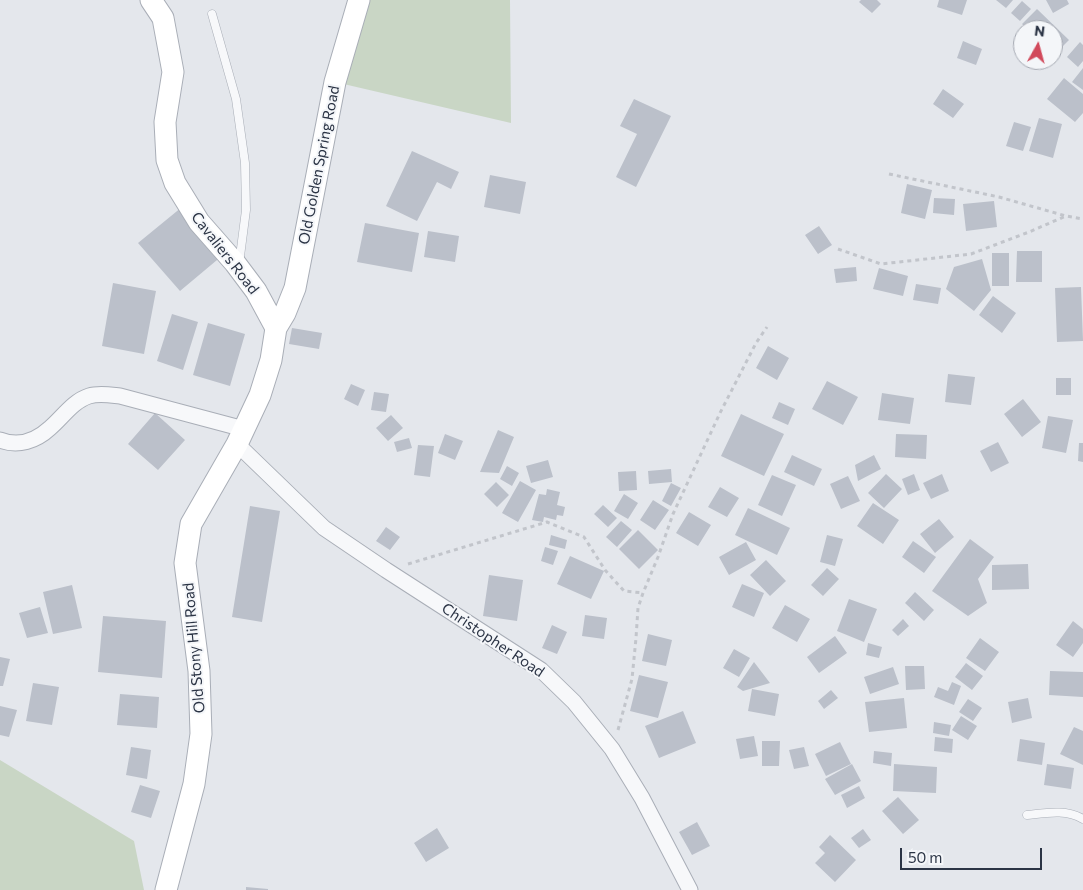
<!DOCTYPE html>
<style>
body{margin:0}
#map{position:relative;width:1083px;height:890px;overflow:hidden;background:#e4e7ec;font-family:Commissioner,sans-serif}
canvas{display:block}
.north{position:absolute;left:1013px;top:20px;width:50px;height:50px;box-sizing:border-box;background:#f4f6f9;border:1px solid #a4a8b1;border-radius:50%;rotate:7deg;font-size:14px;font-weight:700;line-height:20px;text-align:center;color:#2b3445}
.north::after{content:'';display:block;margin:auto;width:18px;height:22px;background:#d1495b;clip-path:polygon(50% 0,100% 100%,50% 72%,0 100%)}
.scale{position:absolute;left:900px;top:848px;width:142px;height:22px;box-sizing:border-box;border:2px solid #2b3445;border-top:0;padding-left:6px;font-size:15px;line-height:18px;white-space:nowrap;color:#2b3445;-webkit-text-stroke:4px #f4f6f9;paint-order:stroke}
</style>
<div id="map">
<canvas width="1083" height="890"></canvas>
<div class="north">N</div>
<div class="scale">50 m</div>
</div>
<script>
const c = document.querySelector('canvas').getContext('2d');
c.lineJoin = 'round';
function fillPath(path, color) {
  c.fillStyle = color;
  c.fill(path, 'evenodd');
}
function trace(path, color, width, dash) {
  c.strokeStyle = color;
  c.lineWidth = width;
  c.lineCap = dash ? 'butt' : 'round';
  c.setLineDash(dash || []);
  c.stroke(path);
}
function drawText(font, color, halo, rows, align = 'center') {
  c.font = font + ' Commissioner,sans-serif';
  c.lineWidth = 4;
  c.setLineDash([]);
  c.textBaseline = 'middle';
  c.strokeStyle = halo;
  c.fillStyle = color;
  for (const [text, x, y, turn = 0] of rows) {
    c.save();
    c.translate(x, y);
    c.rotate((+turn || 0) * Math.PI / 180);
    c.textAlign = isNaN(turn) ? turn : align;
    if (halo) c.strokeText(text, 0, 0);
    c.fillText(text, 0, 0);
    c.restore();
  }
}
fillPath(new Path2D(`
 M359,0H510L511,123L335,82Z
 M0,760L134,841L144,890H0Z`), '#c9d6c5');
fillPath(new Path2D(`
 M861,0H877L881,4L872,13L859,2Z
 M939,0H967L962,15L937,7Z
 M996,0H1013L1006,8Z
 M1046,0H1067L1069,4L1053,13Z
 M1022,1L1031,9L1020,21L1011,13Z
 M1037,9L1069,40L1053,56V30H1028L1022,24Z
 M963,41L982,49L976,65L957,58Z
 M1080,42L1083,45V61L1078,67L1067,57Z
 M1083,68V90L1072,82Z
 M1064,78L1083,94V113L1075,122L1047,99Z
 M943,89L964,104L953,118L933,104Z
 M634,99L671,116L636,187L616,177L637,134L620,126Z
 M1039,118L1062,124L1053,158L1029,151Z
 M1014,122L1031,127L1023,151L1006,146Z
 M412,151L459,172L451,189L437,182L417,221L386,206Z
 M490,175L526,182L520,214L484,207Z
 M907,184L932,190L925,219L901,213Z
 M934,198L955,199L954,215L933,213Z
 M994,201L997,227L966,231L963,204Z
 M182,207L223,255L180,291L138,243Z
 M365,223L419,233L412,272L357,262Z
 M819,226L832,245L818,254L805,235Z
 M428,231L459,236L455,262L424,257Z
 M1017,251H1042V282H1016Z
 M992,253H1009V286H992Z
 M982,259L991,290L974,311L946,289L954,267Z
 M856,267L857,281L836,283L834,269Z
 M879,268L908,276L903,296L873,289Z
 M113,283L156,291L144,354L102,346Z
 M916,284L941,288L938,304L913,300Z
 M1081,287L1083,341L1057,342L1055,288Z
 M993,296L1016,313L1002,333L979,315Z
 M172,314L198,322L183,370L157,361Z
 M208,323L245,334L230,386L193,375Z
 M292,328L322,333L319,349L289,344Z
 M768,346L789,358L777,380L756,368Z
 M948,374L975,377L971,405L945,402Z
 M1056,378H1071V395H1056Z
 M827,381L858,397L843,425L812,409Z
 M351,384L365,390L358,406L344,399Z
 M374,392L389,394L386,412L371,410Z
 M882,393L914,398L910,424L878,420Z
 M1023,399L1041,422L1022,437L1004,414Z
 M779,402L795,409L788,425L772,418Z
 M155,413L185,440L158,470L128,444Z
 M741,414L784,434L764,476L721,456Z
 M391,415L403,428L388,441L376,428Z
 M1048,416L1073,420L1066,453L1042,448Z
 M498,430L514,437L499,473L480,472Z
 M445,434L463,441L455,460L438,453Z
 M896,434L927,435L926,459L895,457Z
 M409,438L412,448L397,452L394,442Z
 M998,442L1009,463L991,472L980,451Z
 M1079,443H1083V462L1078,461Z
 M418,445L434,446L430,477L414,475Z
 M792,455L822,469L814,486L784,472Z
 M874,455L881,469L858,481L855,465Z
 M548,460L553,477L531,483L526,466Z
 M507,466L519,473L512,486L500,479Z
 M671,469L672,482L649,484L648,471Z
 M636,471L637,490L619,491L618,472Z
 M886,474L902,489L884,508L868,493Z
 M914,474L920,490L908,495L902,479Z
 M942,474L949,491L931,499L923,483Z
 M772,475L796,485L782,516L758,505Z
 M848,476L860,501L841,509L830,484Z
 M520,481L536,490L518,522L502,513Z
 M496,482L509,495L497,507L484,494Z
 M671,483L681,488L671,506L662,501Z
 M720,487L739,498L727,517L708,507Z
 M547,489L560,492L557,505L565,507L563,516L557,515L556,520L544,517L543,522L532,520L539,494L546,495Z
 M624,494L638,503L628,519L614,511Z
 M653,500L669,510L655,530L640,520Z
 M873,503L899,520L883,544L857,526Z
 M603,505L617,518L608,527L594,514Z
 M250,506L280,511L262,622L232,617Z
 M748,508L790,528L777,555L735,535Z
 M689,512L711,525L698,546L676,533Z
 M939,519L954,537L935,553L920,534Z
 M621,521L632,530L617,547L606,537Z
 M386,527L400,537L390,550L376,541Z
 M638,530L658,550L639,569L619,549Z
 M551,535L567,540L565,549L549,545Z
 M827,535L843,539L835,566L820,562Z
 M970,539L994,557L978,579L987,603L968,616L932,591Z
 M913,541L936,557L924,573L902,557Z
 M746,542L756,560L729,575L719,557Z
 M545,547L558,551L553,565L541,561Z
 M570,556L604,571L591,599L557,584Z
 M766,560L786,581L770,596L750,575Z
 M1028,564L1029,589L992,590V565Z
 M827,568L839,579L823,596L811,585Z
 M489,575L523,580L517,621L483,616Z
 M742,584L764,593L754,617L732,607Z
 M72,585L82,628L53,634L43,592Z
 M915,592L934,610L924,621L905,603Z
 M849,599L877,609L864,642L837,631Z
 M785,605L810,619L797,642L772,628Z
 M40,607L48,633L27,638L19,613Z
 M585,615L607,618L604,639L582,636Z
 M103,616L166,621L162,678L98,672Z
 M903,619L909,626L898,636L892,630Z
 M1073,621L1083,629V643L1073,657L1056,645Z
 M552,625L567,632L557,654L542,648Z
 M648,634L672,640L666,666L642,661Z
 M835,636L847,653L819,673L807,657Z
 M980,638L999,652L985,671L966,658Z
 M868,643L882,647L879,658L866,655Z
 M734,649L750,658L739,677L723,668Z
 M0,657L10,659L3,686H0Z
 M754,662L770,683L743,691L737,687Z
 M966,663L983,676L972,690L955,677Z
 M905,666H924L925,689L906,690Z
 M893,667L899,684L870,694L864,677Z
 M1050,671L1083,672V697L1049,695Z
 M639,675L668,682L658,718L630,711Z
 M952,682L961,686L954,705L934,697L938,687L948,691Z
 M33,683L59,687L52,725L26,721Z
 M752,689L779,694L775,716L748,711Z
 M831,690L838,698L824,709L818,701Z
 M120,694L159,697L157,728L117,725Z
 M904,698L907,728L869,732L865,702Z
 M1028,698L1032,718L1012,723L1008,702Z
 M968,699L982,708L973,721L959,712Z
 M0,706L17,710L9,737L0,735Z
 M683,711L696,743L659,758L645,726Z
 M961,716L977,726L968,740L952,730Z
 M934,722L951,725L949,736L933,733Z
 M1074,727L1083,731V765L1060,754Z
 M754,736L758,756L740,759L736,739Z
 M935,737L953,739L952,753L934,751Z
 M1020,739L1045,743L1042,765L1017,761Z
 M762,741H780L779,766H762Z
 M840,742L851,764L826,776L815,754Z
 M131,747L151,750L147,779L126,775Z
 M804,747L809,766L794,769L789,750Z
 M874,751L892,753L891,766L873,763Z
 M852,764L861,781L835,795L825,779Z
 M894,764L937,767L936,793L893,791Z
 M1047,764L1074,768L1071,789L1044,785Z
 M140,785L160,791L151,818L131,812Z
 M859,786L865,798L847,808L841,795Z
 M898,797L919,820L903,834L882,811Z
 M697,822L710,846L692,855L679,832Z
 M437,828L449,848L426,862L414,843Z
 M863,829L871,840L859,848L851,838Z
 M830,835L856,860L835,882L815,863L825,853L819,847Z
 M246,887L268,889V890H246Z`), '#bbc0ca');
const lane = new Path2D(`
 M212,14L236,99L245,163L246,210L239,264
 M1027,815C1046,813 1066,809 1083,819`);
const street = new Path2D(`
 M0,440C18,447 36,441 50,428C62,418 73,401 89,396C99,393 110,395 120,396L244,429
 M237,444L324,528L386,570L541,670L574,702L612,749L642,798L690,890`);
const secondary = new Path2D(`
 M151,0L163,18L173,72L165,122L167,160L175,183L199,222L235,263L256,291L276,328L271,360L260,395L237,444L191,524L185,563L199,671L201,734L194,784L166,890
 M276,328L285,313L295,288L335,82L359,0`);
trace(lane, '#a9aeb7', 9);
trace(street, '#a9aeb7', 17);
trace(secondary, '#a9aeb7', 23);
trace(new Path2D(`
 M889,174L999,197L1066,216L1083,219
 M838,249L881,264L971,254L1029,232L1066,216
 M408,564L547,522L584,537L605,570L624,591L643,593
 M618,730L632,679L636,638L638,608L643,593L658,557L673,514L720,413L756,343L767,327`), '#c2c5cb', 3, [4, 4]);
trace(lane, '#f7f8fa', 8);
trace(street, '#f7f8fa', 15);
trace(secondary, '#fff', 21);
drawText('15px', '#2b3445', '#f4f6f9', [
 ["Old Golden Spring Road",319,165,-79],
 ["Cavaliers Road",225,253,52],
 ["Christopher Road",493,640,34],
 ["Old Stony Hill Road",194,648,-95]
]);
</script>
